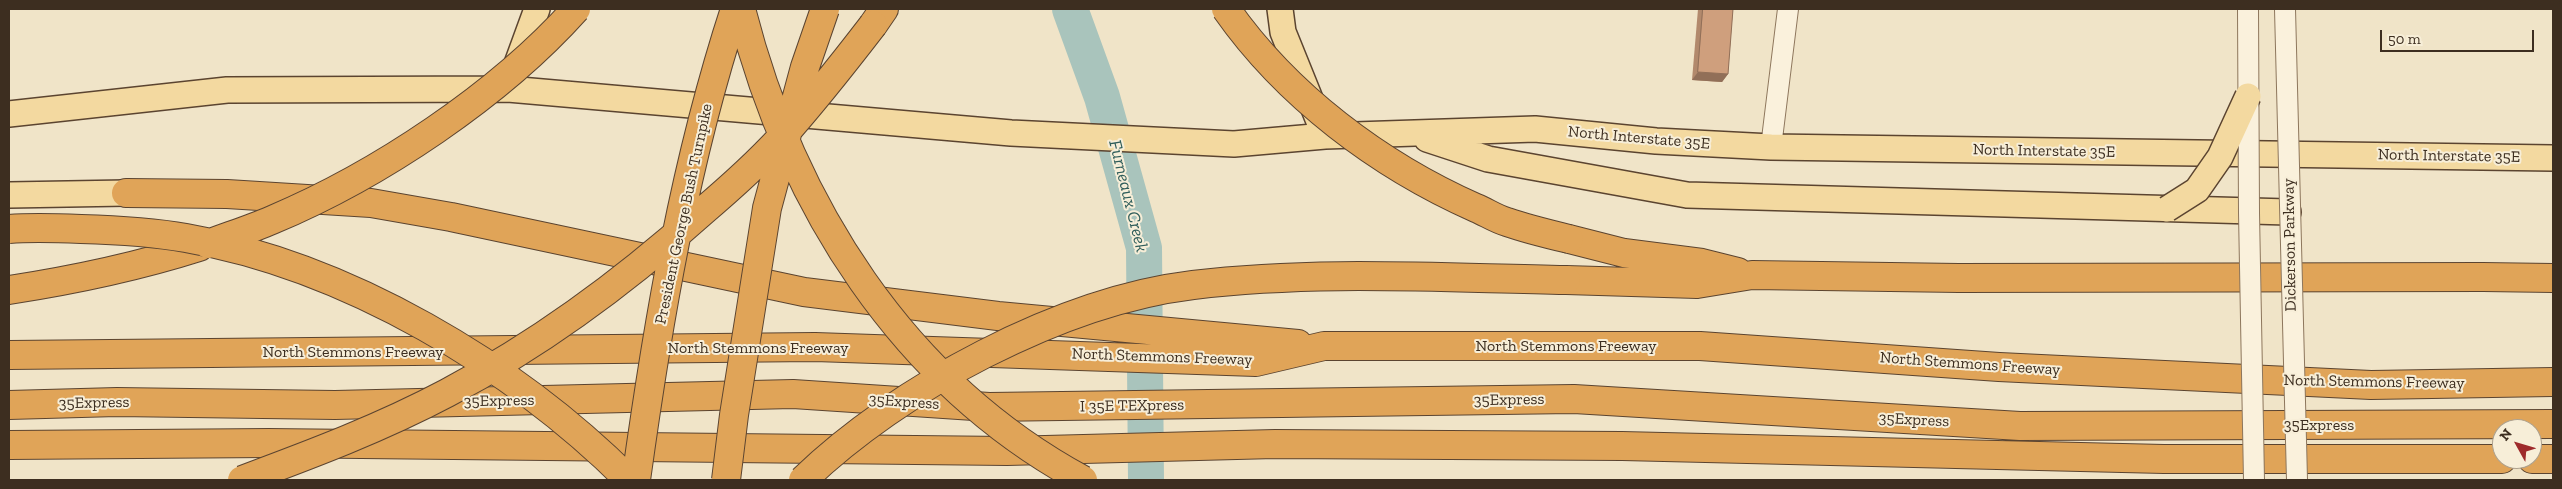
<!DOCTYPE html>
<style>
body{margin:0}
#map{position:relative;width:2562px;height:489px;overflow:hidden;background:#f0e4c8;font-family:"Zilla Slab",serif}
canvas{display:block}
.frame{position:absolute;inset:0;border:10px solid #3d2e20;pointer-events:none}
.north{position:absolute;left:2492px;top:419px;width:50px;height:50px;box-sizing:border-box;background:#f7eed8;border:1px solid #ada18e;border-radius:50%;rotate:309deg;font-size:14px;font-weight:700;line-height:20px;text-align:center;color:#3d2e20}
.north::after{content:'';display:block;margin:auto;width:18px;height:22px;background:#9e2a2b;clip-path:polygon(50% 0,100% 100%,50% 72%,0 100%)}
.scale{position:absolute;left:2380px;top:30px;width:154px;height:22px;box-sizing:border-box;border:2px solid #3d2e20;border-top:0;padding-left:6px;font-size:15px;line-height:18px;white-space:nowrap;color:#3d2e20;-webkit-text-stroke:4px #f7eed8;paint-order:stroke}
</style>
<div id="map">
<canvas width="2562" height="489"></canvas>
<div class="frame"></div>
<div class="north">N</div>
<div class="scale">50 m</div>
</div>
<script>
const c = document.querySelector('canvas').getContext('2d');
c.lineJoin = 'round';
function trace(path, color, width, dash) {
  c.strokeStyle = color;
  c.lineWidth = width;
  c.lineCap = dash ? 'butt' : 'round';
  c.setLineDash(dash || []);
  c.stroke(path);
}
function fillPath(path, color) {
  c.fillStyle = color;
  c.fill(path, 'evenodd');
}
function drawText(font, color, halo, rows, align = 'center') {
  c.font = font + ' "Zilla Slab",serif';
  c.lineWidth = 4;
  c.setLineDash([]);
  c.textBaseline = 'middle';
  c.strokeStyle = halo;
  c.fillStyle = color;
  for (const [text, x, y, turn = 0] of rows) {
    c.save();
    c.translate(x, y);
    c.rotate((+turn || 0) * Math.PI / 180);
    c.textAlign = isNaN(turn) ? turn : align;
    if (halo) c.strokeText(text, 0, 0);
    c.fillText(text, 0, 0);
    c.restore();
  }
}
trace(new Path2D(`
 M1070,9L1102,97L1144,248L1146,480`), '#a9c4bc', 36);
const minor = new Path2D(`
 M1771,147L1788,9`);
const major = new Path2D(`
 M1280,9L1283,32L1325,136L1535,129L1656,141L1771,147L2553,158
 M514,72L537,9
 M9,114L227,90L508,89L1011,133L1234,144L1325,136
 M1427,139L1488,159L1687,195L2288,212
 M9,195L126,193`);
const highway = new Path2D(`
 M873,25L884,9
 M126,193L227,194L371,203L451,217L804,292L998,316L1298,344
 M1569,239L1624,253L1702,263L1738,272
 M1566,280L1697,284L1752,275L1959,278L2483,277L2553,278
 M9,290C74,280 136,267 199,247
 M9,355L815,347L1256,362L1324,346H1700L1999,367L2371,385L2553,382
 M9,405L117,402L335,405L793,394L989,407L1574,399L2020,426L2553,424
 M9,445L269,443L1007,451L1275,444L1622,446L2164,459H2502
 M2532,459H2553`);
trace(minor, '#8d765c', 22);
trace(major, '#5b4430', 28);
trace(highway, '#5b4430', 30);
trace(minor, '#faf1dc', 20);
trace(major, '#f3d9a0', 25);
trace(highway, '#e0a458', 28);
const minorBridge = new Path2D(`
 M2248,9L2249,213L2254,480
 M2285,9L2297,480`);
const majorBridge = new Path2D(`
 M2167,209L2197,190L2220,157L2248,96`);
const highwayBridge = new Path2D(`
 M741,9C791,205 902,382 1083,480
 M1226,9C1287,96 1379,165 1476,208C1486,212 1496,219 1507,222C1527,229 1548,234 1569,239
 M9,229C33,227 57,228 81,229C116,230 152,232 186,238C347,266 515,366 629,480
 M208,244C229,236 251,229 272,220C379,175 499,95 576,9
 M242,480C312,454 381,428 447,393C540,344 624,282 702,212C729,189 756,165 780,139C813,102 843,64 873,25
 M636,480C658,321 685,162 735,9
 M726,480L734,415L767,208L805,67L825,9
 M803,480C898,388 1061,301 1193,285C1316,270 1442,278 1566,280`);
trace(minorBridge, '#8d765c', 22, []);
trace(majorBridge, '#5b4430', 28, []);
trace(highwayBridge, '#5b4430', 30, []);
trace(minorBridge, '#faf1dc', 20);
trace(majorBridge, '#f3d9a0', 25);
trace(highwayBridge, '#e0a458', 28);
fillPath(new Path2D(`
 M1698,9H1733L1728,74L1722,82L1692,80Z`), '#b2896c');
fillPath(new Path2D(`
 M1698,72L1728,74L1722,82L1692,80Z`), '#916f58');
const building = new Path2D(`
 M1703,9H1733L1728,74L1698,72Z`);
fillPath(building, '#cf9f7d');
trace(building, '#916f58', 1);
drawText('16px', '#3d2e20', '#f7eed8', [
 ["North Interstate 35E",1639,138,5],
 ["North Interstate 35E",2044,151,1],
 ["North Interstate 35E",2449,156,1],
 ["President George Bush Turnpike",684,214,-78],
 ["Dickerson Parkway",2290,245,-91],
 ["North Stemmons Freeway",1566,346],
 ["North Stemmons Freeway",758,348],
 ["North Stemmons Freeway",353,352],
 ["North Stemmons Freeway",1162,357,2],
 ["North Stemmons Freeway",1970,364,4],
 ["North Stemmons Freeway",2374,382,1],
 ["35Express",1509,400,-1],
 ["35Express",499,401,-1],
 ["35Express",904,402,4],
 ["35Express",94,403,-1],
 ["I 35E TEXpress",1132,406,-1],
 ["35Express",1914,420,3],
 ["35Express",2319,425]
]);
drawText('italic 18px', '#2f5d5a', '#f7eed8', [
 ["Furneaux Creek",1128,196,76]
]);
</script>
